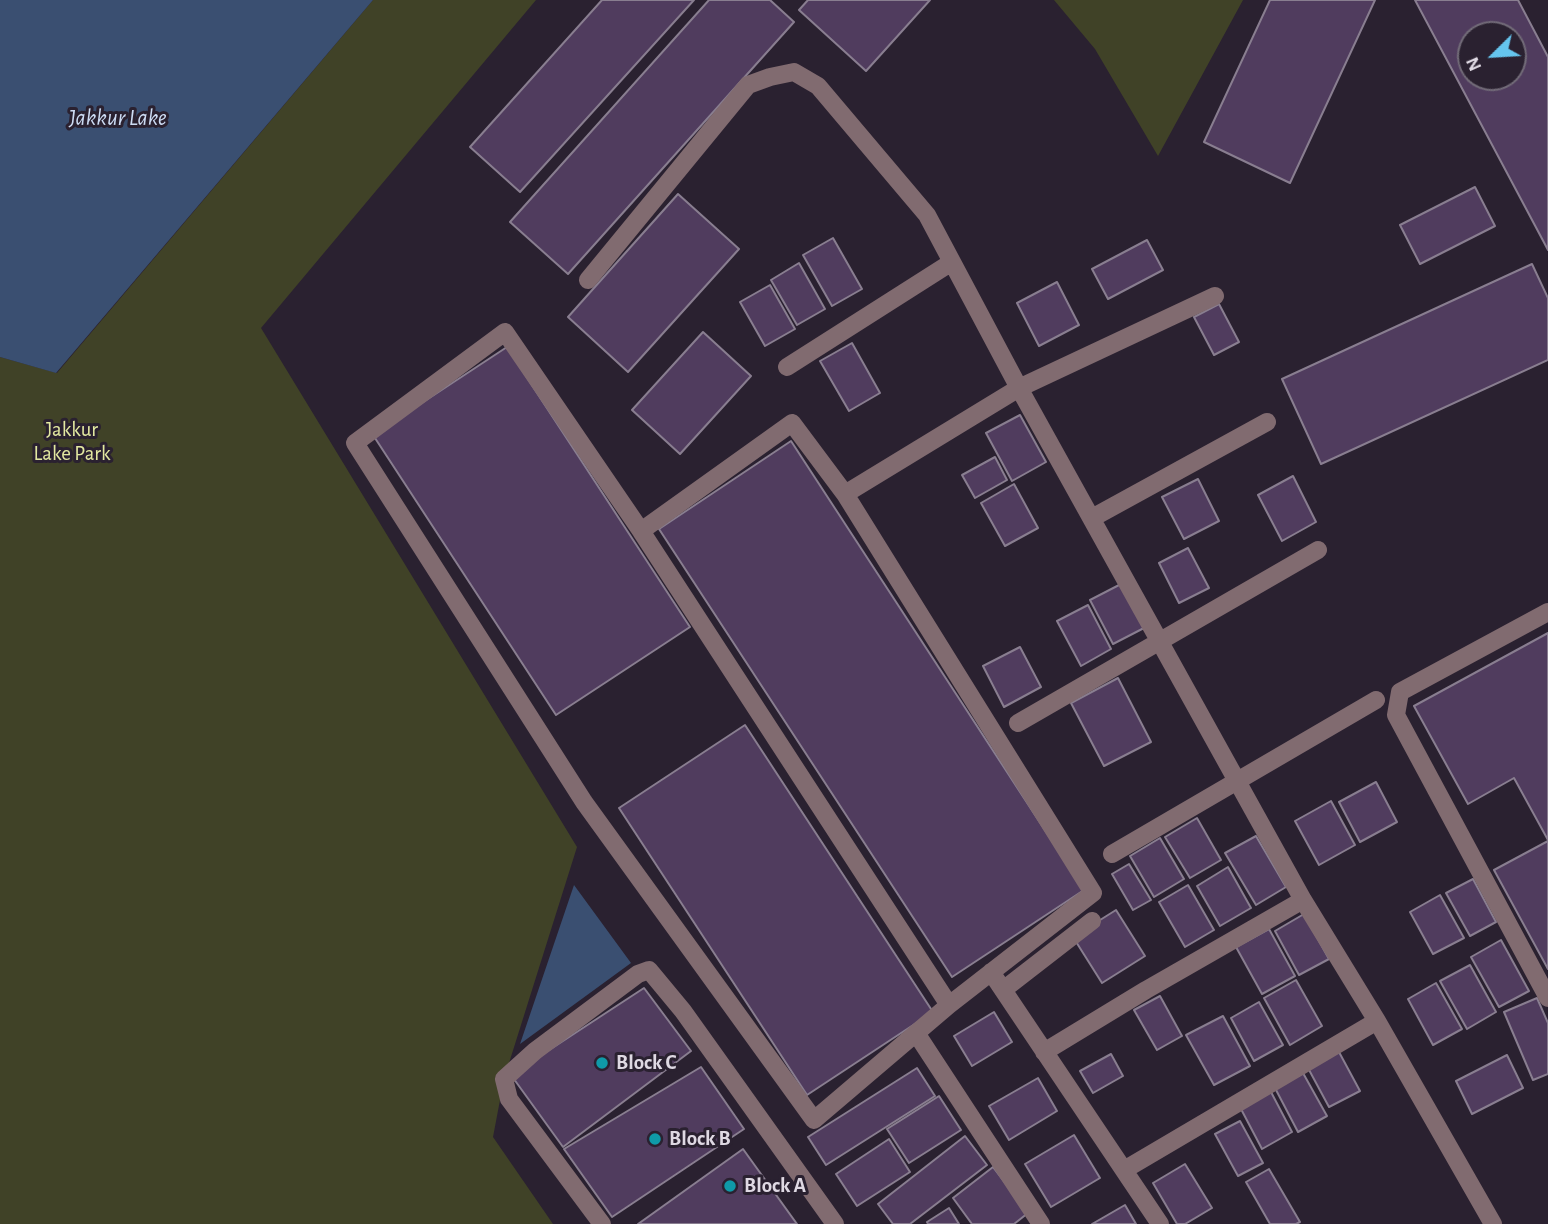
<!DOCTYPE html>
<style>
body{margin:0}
#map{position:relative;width:1548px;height:1224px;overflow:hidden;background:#2a2130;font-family:"Alegreya Sans",sans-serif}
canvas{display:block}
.north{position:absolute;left:1457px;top:21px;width:70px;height:70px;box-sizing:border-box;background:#2a2130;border:2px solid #726b78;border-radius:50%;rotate:246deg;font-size:19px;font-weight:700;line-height:28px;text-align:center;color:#dfd9e3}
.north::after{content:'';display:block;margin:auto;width:24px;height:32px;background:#65c5ee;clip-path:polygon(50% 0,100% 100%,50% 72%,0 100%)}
</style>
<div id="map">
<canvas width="1548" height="1224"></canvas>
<div class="north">N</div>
</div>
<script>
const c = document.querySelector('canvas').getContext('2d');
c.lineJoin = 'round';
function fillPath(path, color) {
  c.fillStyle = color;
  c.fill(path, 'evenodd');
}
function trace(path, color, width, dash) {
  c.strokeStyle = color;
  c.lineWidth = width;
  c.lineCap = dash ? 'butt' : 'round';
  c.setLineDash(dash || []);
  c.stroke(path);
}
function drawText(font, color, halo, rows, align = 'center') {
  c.font = font + ' "Alegreya Sans",sans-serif';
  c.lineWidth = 6;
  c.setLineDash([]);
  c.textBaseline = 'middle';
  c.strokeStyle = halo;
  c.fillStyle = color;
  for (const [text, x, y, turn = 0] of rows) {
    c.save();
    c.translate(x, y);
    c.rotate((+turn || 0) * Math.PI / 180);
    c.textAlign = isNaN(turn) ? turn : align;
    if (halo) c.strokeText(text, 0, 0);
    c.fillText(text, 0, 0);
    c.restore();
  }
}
fillPath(new Path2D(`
 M373,0H536L261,328L577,847L504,1079L493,1137L553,1224H0V357L57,373Z
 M1054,0H1243L1158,156L1095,49Z`), '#404227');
fillPath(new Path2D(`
 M0,0H373L56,373L0,357Z
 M574,885L631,963L520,1044Z`), '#3a4f71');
const building = new Path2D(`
 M602,0H694L520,192L470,147Z
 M709,0H770L794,22L568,274L510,222Z
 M808,0H930L866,71L799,10Z
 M1270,0H1375L1290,183L1204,142Z
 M1415,0H1518L1548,57V250ZM1471,35H1513V77H1471Z
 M1475,187L1495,226L1420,264L1400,225Z
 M678,194L739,249L628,372L568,317Z
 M833,238L862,289L832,306L803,255Z
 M1147,240L1163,270L1108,299L1092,269Z
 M799,263L825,309L797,325L771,280Z
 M1532,264L1548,298V360L1321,464L1282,379Z
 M1057,282L1079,325L1039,346L1017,303Z
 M770,285L795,329L765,346L740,302Z
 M1219,304L1239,342L1214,355L1194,317Z
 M703,332L751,376L680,454L632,410Z
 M852,343L880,393L849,411L820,361Z
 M507,347L690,627L556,715L373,435Z
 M1020,415L1046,462L1012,481L986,433Z
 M791,441L1084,890L952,977L659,529Z
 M995,457L1007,480L975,498L962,475Z
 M1293,476L1316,522L1282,541L1258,495Z
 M1198,479L1219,521L1184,539L1162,497Z
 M1014,484L1038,528L1005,546L981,503Z
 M1188,548L1209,588L1179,603L1159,563Z
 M1121,584L1144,628L1113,644L1090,600Z
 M1088,605L1111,649L1081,666L1057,621Z
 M1548,633V840L1514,778L1468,804L1414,706Z
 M1020,647L1041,687L1004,707L983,666Z
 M1118,678L1151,742L1104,766L1071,703Z
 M745,725L933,1012L807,1095L619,808Z
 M1376,782L1397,822L1360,842L1339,802Z
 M1331,801L1355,845L1319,865L1295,821Z
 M1197,818L1221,860L1190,878L1165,837Z
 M1256,836L1286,887L1256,905L1225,853Z
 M1160,838L1184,879L1154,897L1130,856Z
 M1548,841V969L1494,870Z
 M1129,864L1151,900L1133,910L1112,874Z
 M1228,867L1251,908L1220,926L1197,886Z
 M1473,879L1496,922L1470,936L1446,893Z
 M1188,885L1214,930L1185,947L1159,902Z
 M1440,895L1464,938L1433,954L1410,912Z
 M1116,910L1145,956L1102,983L1073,937Z
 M1304,914L1329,959L1299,975L1275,931Z
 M1269,929L1295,976L1262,994L1236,947Z
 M1501,940L1529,991L1499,1007L1471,957Z
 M1470,965L1496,1012L1467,1029L1440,981Z
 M1296,980L1322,1026L1290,1045L1264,998Z
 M1436,983L1462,1029L1433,1045L1408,999Z
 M644,988L691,1051L563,1147L511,1075Z
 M1160,996L1182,1036L1157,1050L1134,1010Z
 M1537,998L1548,1023V1074L1533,1080L1504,1012Z
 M1259,1002L1283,1045L1254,1061L1231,1018Z
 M994,1012L1012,1042L972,1066L954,1036Z
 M1223,1016L1250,1066L1214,1085L1186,1035Z
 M1339,1052L1360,1091L1329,1107L1308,1068Z
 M1111,1054L1123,1076L1093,1093L1080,1071Z
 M1507,1055L1523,1088L1472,1114L1456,1081Z
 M701,1067L744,1129L612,1217L564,1149Z
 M917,1068L935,1096L826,1165L808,1137Z
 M1303,1073L1327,1116L1298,1132L1275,1088Z
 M1038,1078L1057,1111L1009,1140L989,1106Z
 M1271,1092L1292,1132L1262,1149L1241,1109Z
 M939,1096L961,1130L909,1163L887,1129Z
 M1240,1121L1263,1163L1238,1176L1215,1134Z
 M1074,1135L1100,1178L1051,1207L1025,1164Z
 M965,1136L987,1165L910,1224H893L878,1204Z
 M889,1139L910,1172L857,1206L836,1174Z
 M743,1149L797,1224H638Z
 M1185,1164L1212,1208L1185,1224H1177L1153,1183Z
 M993,1167L1028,1213L1014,1224H972L953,1198Z
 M1269,1169L1300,1222L1296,1224H1270L1246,1182Z
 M1125,1205L1136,1224H1092Z
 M949,1208L959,1224H928L927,1222Z`);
fillPath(building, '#503c5e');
trace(building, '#897e90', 2);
trace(new Path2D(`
 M588,280L748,85L770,77L794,72L818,86L927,215L1019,388L1303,900L1377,1021L1493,1224
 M787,367L952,262
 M845,494L1093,893L949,1005L814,1120L584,802L355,443L505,332L641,531L792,423L845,494L1019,388L1215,296
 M1092,518L1267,422
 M641,531L949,1005
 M1548,612L1400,692L1396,715L1548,998
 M1018,723L1318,550
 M1112,854L1376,700
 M991,972L1160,1224
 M1003,990L1092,921
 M916,1033L1041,1224
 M1044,1052L1146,990L1303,900
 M1124,1170L1377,1021
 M602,1224L509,1099L504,1079L535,1051L638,974L649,970L683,1011L835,1224`), '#816b70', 18);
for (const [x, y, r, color] of [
 [602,1063,7,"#0f9aa8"],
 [655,1139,7,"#0f9aa8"],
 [730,1186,7,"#0f9aa8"]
]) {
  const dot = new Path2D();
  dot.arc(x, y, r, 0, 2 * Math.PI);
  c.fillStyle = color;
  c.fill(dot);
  trace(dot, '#2a2130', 2.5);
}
drawText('21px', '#e3e9a1', '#2a2130', [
 ["Jakkur",72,430],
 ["Lake Park",72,454]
]);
drawText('bold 21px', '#dfd9e3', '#2a2130', [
 ["Block C",616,1063],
 ["Block B",669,1139],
 ["Block A",744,1186]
], 'left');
drawText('italic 23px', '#cddcf4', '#2a2130', [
 ["Jakkur Lake",118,118]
]);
</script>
